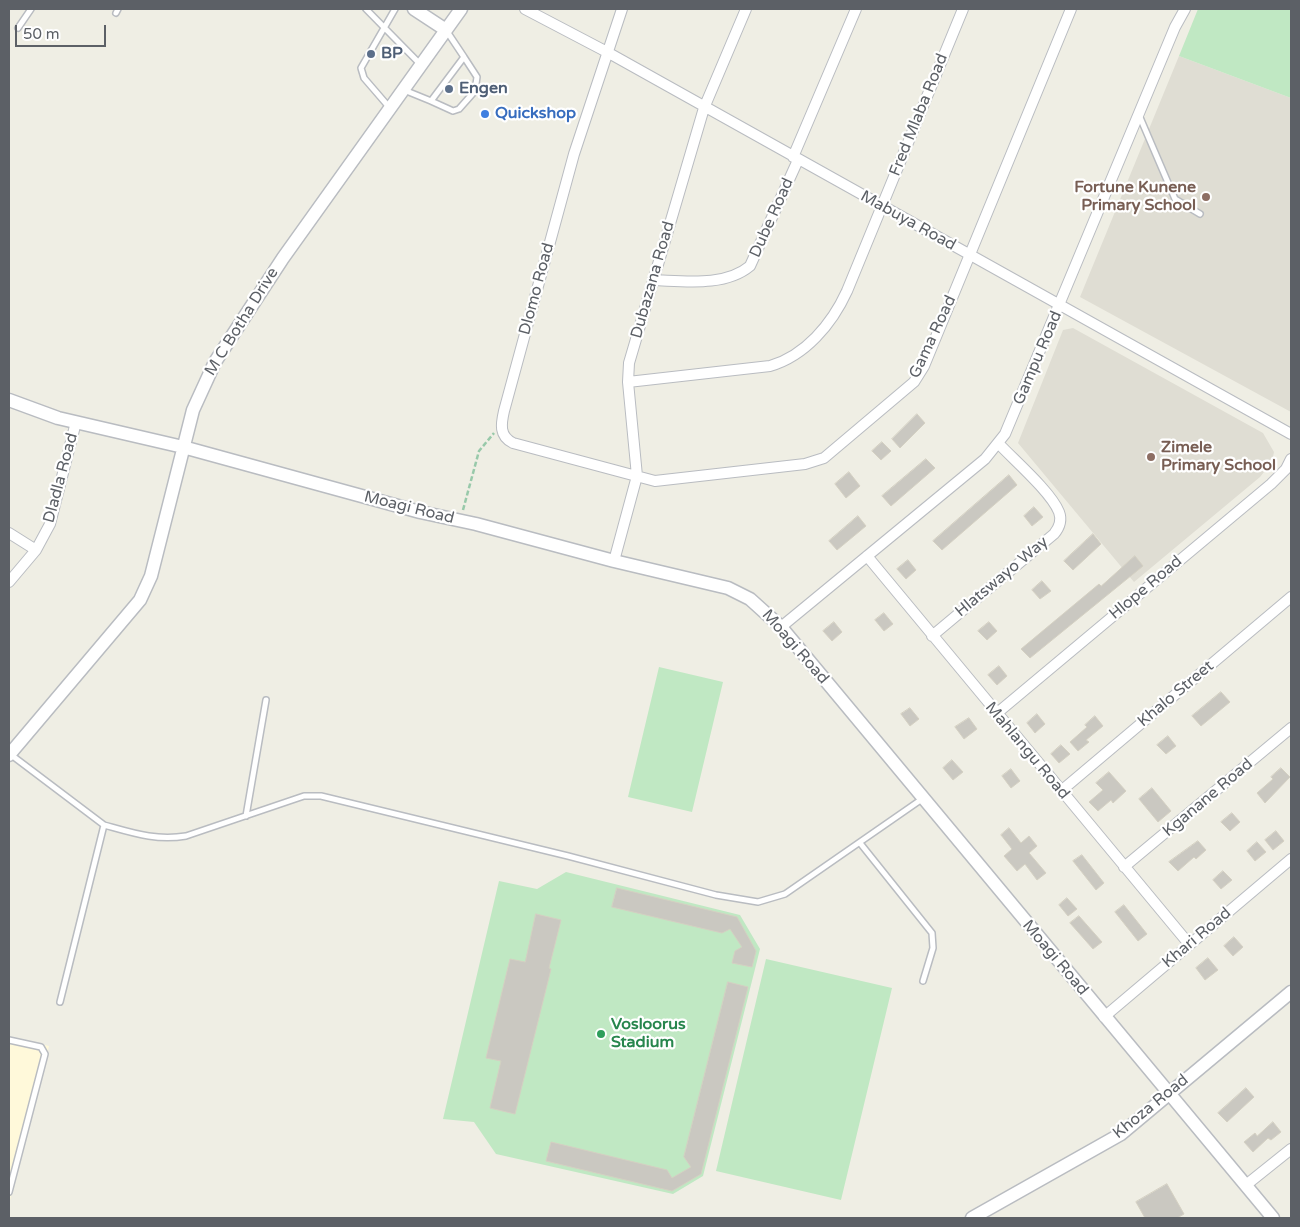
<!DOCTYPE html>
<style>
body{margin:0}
#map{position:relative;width:1300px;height:1227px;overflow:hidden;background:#efeee4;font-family:"Varela Round",sans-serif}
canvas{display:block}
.frame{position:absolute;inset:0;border:10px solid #5c6066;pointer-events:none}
.scale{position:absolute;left:15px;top:25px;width:91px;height:22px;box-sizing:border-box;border:2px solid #5c6066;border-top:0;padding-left:6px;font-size:15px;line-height:18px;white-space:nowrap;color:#5c6066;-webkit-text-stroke:4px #fff;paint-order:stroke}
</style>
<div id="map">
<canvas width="1300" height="1227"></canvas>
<div class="frame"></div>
<div class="scale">50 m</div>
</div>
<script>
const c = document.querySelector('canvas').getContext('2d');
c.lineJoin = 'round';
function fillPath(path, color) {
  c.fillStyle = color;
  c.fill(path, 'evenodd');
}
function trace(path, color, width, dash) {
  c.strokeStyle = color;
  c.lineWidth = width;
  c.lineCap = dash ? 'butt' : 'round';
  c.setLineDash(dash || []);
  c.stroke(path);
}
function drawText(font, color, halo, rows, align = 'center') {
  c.font = font + ' "Varela Round",sans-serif';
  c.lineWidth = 4.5;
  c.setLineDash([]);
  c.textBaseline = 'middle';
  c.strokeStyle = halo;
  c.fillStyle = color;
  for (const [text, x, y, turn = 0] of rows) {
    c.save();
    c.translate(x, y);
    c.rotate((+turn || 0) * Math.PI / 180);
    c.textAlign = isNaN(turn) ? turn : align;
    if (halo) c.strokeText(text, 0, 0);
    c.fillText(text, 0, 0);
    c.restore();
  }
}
fillPath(new Path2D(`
 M9,1037L49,1046L9,1204Z`), '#fff9da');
fillPath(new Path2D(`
 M1179,56L1291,98V412L1080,297Z
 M1073,328L1263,433L1274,452L1272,462L1260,477L1134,582L1018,443L1063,330Z`), '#dfddd3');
fillPath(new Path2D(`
 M1198,9H1291V98L1179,56Z
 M659,667L723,682L692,812L628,797Z
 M566,872L740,915L760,949L703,1176L673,1194L496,1154L474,1122L443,1119L499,881L537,889Z
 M766,959L892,988L841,1200L716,1171Z`), '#c0e8c3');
const building = new Path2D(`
 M917,414L925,423L900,448L892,439Z
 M882,442L891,451L881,460L872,451Z
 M926,459L935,468L891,506L882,496Z
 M849,472L860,486L846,498L835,484Z
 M1009,475L1017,485L942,550L933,541Z
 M1034,507L1043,517L1032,526L1024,516Z
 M858,516L866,526L837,550L829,541Z
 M1093,534L1101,544L1073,570L1064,561Z
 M1135,556L1143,566L1030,658L1021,649L1099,584L1101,586Z
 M908,560L916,570L906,579L897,569Z
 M1042,581L1051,591L1040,599L1032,590Z
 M884,613L893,624L884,631L875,620Z
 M834,622L842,632L832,641L823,631Z
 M989,622L997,631L987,640L978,631Z
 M999,666L1007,676L997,685L988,675Z
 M1221,692L1230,702L1201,726L1192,716Z
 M910,708L919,719L910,726L901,714Z
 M1037,714L1045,724L1035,733L1027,723Z
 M1095,716L1103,726L1086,740L1089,742L1078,751L1070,742L1087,727L1085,725Z
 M969,718L977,729L964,739L955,727Z
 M1168,736L1176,746L1166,754L1157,745Z
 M1061,745L1070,754L1059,763L1051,754Z
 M952,760L963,772L953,780L943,768Z
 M1281,768L1290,777L1265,803L1257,793L1273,779L1271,777Z
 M1011,769L1020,781L1011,788L1002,776Z
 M1109,772L1126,791L1113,803L1111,800L1098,811L1089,802L1103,790L1096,783Z
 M1152,788L1171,811L1158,822L1139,799Z
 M1232,813L1240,822L1230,831L1221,822Z
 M1009,828L1021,843L1029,836L1037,846L1029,853L1046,873L1037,880L1025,864L1017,871L1004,856L1012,849L1001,835Z
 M1276,831L1284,841L1273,850L1265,840Z
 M1198,841L1206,850L1196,859L1194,857L1178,871L1169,862Z
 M1257,842L1266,852L1255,861L1247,851Z
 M1082,855L1104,883L1096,890L1073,861Z
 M1223,871L1232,880L1221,889L1213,880Z
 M617,888L737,917L756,951L752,967L732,963L735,951L742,947L730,929L722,933L612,907Z
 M1067,898L1077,909L1068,916L1059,905Z
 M1124,905L1147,934L1138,941L1115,912Z
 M536,914L561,920L549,968L551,969L515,1114L490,1108L501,1061L486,1058L510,959L525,962Z
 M1079,916L1102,942L1093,949L1070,923Z
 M1234,937L1243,947L1233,956L1224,946Z
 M1208,958L1218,970L1205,980L1196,968Z
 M728,982L748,987L701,1174L672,1191L546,1161L551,1142L667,1170L672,1178L691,1167L684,1157Z
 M1246,1088L1254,1097L1227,1122L1218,1113Z
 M1273,1122L1281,1132L1271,1140L1268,1138L1253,1152L1244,1142L1255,1133L1257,1136Z
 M1167,1184L1184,1214L1177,1218H1145L1136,1202Z`);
fillPath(building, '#cac8c1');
trace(building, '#d4d0c2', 1);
const service = new Path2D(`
 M366,9L421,65
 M116,13L118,9
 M18,28L31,9
 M404,90L431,101L464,57L446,30
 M431,101L453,111L459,109L475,91L477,77L464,57
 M389,107L364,78L361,68L395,9
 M1139,115L1175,199L1200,214
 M10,754L104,825L60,1002
 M246,816L266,700
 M104,825C133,833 156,841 186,836L304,796H321L568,856L716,895L758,902L785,894L922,799
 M860,843L932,933L933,948L923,981
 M9,1040L41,1047L45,1054L9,1192`);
const minor = new Path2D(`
 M525,9L607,52L1291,434
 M622,9L574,154L504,411C501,424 499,436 513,443L655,481L805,464L824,458L914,382L924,366L1071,9
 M793,157L856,9
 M653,280C684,281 725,287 750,266L798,160
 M628,382L770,366C805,356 832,324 847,291L963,9
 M9,533L36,550
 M867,556L1189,944
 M614,561L637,476L628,382L629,363L704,108L746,9
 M9,582L36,550L50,524L76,422
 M781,627L985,459L1005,434L1175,27L1185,9
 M932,636L1054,534C1059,528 1062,520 1059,512C1051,492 1014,460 999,444
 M996,714L1271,484L1286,469L1291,459
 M1061,791L1291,597
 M1124,867L1291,728
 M1104,1017L1291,859
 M1246,1185L1291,1149`);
const tertiary = new Path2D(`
 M414,9L446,30
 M9,400L58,418L183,447L420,512L476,524L614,561L728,588L750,599L781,627L1273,1218
 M9,755L140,600L151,576L193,410L215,362L283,258L461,9
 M972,1218L1121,1134L1291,992`);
trace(service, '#b9bcc1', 8);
trace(minor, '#b9bcc1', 12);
trace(tertiary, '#b9bcc1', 15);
trace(new Path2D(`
 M463,510L479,451L494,433`), '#98c9aa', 2.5, [5, 2.5]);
trace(service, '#fff', 5);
trace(minor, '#fff', 10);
trace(tertiary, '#fff', 12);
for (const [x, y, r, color] of [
 [371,54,5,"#5c6f8a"],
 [449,89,5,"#5c6f8a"],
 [485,114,5,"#3f7fe0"],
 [1206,197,5,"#8d6e63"],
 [1151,457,5,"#8d6e63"],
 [601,1034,5,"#2e9e5b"]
]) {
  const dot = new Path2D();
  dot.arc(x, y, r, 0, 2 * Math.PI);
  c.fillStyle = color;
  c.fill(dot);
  trace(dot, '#fff', 2);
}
drawText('bold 16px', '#4e5e75', '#fff', [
 ["BP",381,54],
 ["Engen",459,89]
], 'left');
drawText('bold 16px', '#366cbe', '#fff', [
 ["Quickshop",495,114]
], 'left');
drawText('16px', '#5c6066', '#fff', [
 ["Fred Mlaba Road",919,115,-68],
 ["Dube Road",772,218,-66],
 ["Mabuya Road",908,221,29],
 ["Dubazana Road",653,280,-74],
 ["Dlomo Road",537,289,-75],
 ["M C Botha Drive",242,322,-58],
 ["Gama Road",933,337,-65],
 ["Gampu Road",1038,358,-67],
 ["Dladla Road",61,478,-75],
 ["Moagi Road",409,508,14],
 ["Hlatswayo Way",1002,577,-40],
 ["Hlope Road",1146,588,-40],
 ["Moagi Road",795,647,49],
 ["Khalo Street",1176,694,-40],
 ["Mahlangu Road",1027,751,50],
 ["Kganane Road",1208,798,-40],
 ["Khari Road",1197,938,-40],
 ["Moagi Road",1055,958,50],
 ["Khoza Road",1151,1107,-39]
]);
drawText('bold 16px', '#785e54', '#fff', [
 ["Fortune Kunene",1196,188],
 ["Primary School",1196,206],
 ["Zimele",1161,448,"left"],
 ["Primary School",1161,466,"left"]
], 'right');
drawText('bold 16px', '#27864d', '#fff', [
 ["Vosloorus",611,1025],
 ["Stadium",611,1043]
], 'left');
</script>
